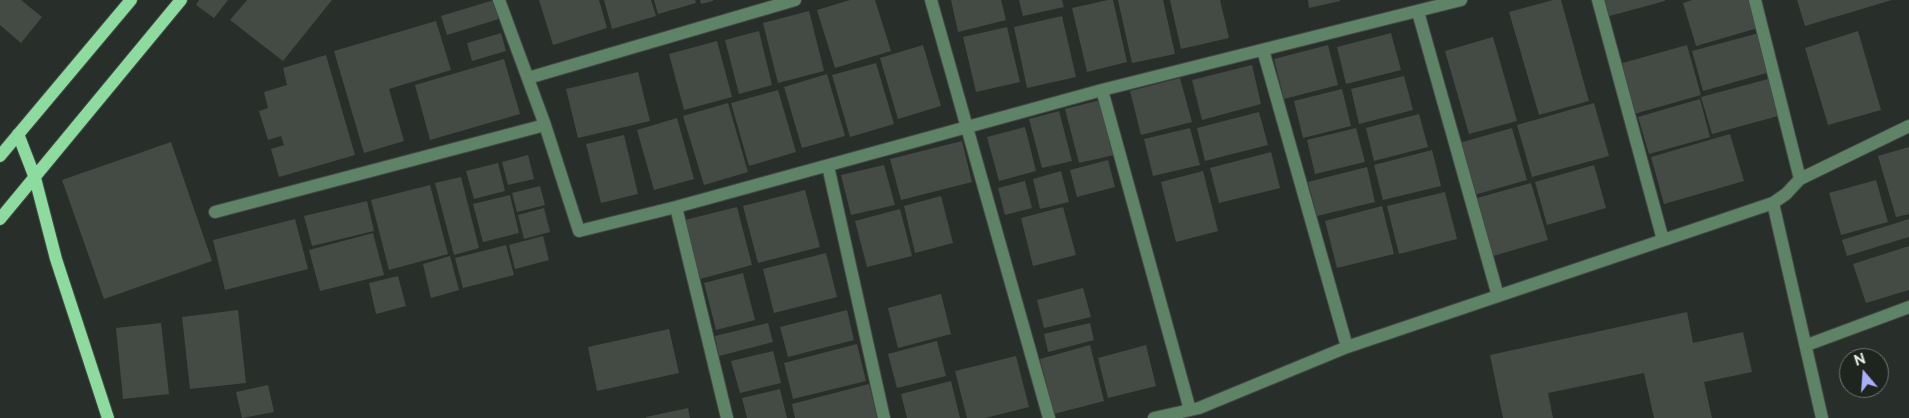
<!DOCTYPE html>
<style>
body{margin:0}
#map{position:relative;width:1909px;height:418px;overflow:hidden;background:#282e29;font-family:Raleway,sans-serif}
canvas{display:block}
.north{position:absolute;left:1839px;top:348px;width:50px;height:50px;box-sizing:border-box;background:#1e251f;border:1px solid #707671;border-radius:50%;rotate:342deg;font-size:14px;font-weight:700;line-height:20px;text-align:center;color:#ebf0ec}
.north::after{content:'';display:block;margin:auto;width:18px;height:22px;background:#a8b0fc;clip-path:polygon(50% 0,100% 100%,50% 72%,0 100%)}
</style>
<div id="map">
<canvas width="1909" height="418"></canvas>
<div class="north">N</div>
</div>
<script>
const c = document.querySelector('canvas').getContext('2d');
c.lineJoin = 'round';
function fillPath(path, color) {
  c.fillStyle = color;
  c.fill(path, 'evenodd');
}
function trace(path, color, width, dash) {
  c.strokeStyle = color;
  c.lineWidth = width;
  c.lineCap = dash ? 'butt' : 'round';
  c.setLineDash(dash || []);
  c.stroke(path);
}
fillPath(new Path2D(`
 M0,0H21L42,17L21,43L0,25Z
 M199,0H228L214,18L196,5Z
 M247,0H332L283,61L230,20Z
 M494,0L499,19L447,35L441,16Z
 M539,0H599L607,28L553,45Z
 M604,0H651L656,16L612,29Z
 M654,0H695L696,3L658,14Z
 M700,0H713V1L701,4Z
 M850,0H875L891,51L835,68L817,10Z
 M951,0H1001L1006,20L958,32Z
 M1019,0H1062L1064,7L1023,16Z
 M1108,0H1113L1127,62L1087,72L1072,8Z
 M1118,0H1163L1175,54L1132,63Z
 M1170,0H1220L1229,38L1181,49Z
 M1308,0H1340V1L1309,8Z
 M1553,0H1561L1589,101L1539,115L1509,12Z
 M1602,0H1665V1L1606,17Z
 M1692,0H1750L1758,28L1696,46L1683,3Z
 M1797,0H1892L1805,26Z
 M809,11L824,71L778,83L763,23Z
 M1062,16L1076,77L1027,88L1014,27Z
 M436,21L451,70L389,89L404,141L364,153L334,51Z
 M1007,27L1020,82L976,92L963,37Z
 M759,31L772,85L739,94L725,40Z
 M1858,31L1881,110L1828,125L1805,48Z
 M501,33L506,51L472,61L467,43Z
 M1391,33L1401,70L1346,84L1337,47Z
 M1759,33L1770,72L1703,91L1692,51Z
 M1493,37L1517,121L1469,134L1445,51Z
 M717,41L732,97L684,110L669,54Z
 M923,45L941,106L898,119L880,58Z
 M1328,45L1338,85L1284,99L1274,59Z
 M1687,45L1701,95L1634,114L1619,64Z
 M326,55L355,155L279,177L271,149L284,145L281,136L268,140L259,111L268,108L264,92L287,85L283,68Z
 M504,59L520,114L430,140L415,85Z
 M876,63L894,124L850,137L832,75Z
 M1252,65L1261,104L1202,120L1192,80Z
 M638,72L650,121L578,138L566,89Z
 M827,74L845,136L802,148L784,87Z
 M1404,76L1413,110L1359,124L1351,89Z
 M1180,78L1192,122L1141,135L1130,91Z
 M1772,78L1782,115L1712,134L1701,97Z
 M1342,89L1351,126L1303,138L1294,101Z
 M778,90L796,152L749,166L731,103Z
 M1700,99L1710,137L1649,154L1638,117Z
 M1100,100L1114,155L1079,163L1065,109Z
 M728,103L748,172L704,185L683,116Z
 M1594,103L1609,156L1532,177L1517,125Z
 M1059,111L1072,161L1042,168L1029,119Z
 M1259,112L1268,145L1205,161L1197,128Z
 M1419,114L1428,147L1374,161L1366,128Z
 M677,118L694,179L654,190L637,130Z
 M1025,127L1036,171L999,181L987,137Z
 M1190,128L1200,165L1153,176L1144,139Z
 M1356,128L1365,162L1315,174L1307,140Z
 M1512,128L1527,180L1474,195L1459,143Z
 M1730,134L1744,181L1664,204L1651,157Z
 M624,135L638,194L601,203L586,144Z
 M962,141L972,182L901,200L890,159Z
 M171,142L212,261L104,299L62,180Z
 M1909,147V214L1896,217L1878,156Z
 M1432,150L1441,186L1383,200L1374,165Z
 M1271,152L1280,188L1219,203L1210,168Z
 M528,155L534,179L508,185L502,162Z
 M1108,160L1115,187L1077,197L1070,170Z
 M498,163L505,191L474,199L466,171Z
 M884,165L895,205L851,215L841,175Z
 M1594,165L1606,208L1547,225L1535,182Z
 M1367,167L1375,202L1317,216L1308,182Z
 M1061,171L1069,202L1040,209L1033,179Z
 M1203,171L1218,231L1176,242L1161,182Z
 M461,177L479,248L454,255L435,183Z
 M1876,180L1888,222L1841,235L1829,193Z
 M1025,181L1032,208L1005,215L998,188Z
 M1531,183L1548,240L1493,256L1477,198Z
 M430,185L448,254L389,270L371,200Z
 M540,186L545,205L517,212L512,193Z
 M805,190L820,247L758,263L743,206Z
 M1445,192L1457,239L1399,254L1387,206Z
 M510,195L519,233L483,242L473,204Z
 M941,196L953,243L915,253L904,206Z
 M367,201L374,231L312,246L304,216Z
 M1382,206L1394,254L1337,268L1325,221Z
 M737,207L752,265L700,279L685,220Z
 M1063,207L1076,255L1033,266L1021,218Z
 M544,208L550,232L524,239L518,215Z
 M900,209L912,256L867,267L855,221Z
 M295,219L308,269L225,290L213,240Z
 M1909,219V237L1847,256L1842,240Z
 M373,233L384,275L320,291L309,250Z
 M543,236L549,260L515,269L509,245Z
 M506,245L514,275L463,288L455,258Z
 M1909,246V290L1866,303L1853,264Z
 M826,253L837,297L774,313L763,269Z
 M450,256L459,290L431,298L423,264Z
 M743,273L755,320L716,330L704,283Z
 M398,276L406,306L376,314L369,283Z
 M1083,288L1091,317L1044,328L1037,300Z
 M941,294L951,334L898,348L888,308Z
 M238,310L246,383L190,389L182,317Z
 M847,310L854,340L788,357L780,327Z
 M1687,312L1693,343L1743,332L1752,372L1704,382L1712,418H1654L1644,373L1548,393L1553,418H1503L1490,355Z
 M161,323L169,394L123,399L116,328Z
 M768,323L773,342L719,356L715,336Z
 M1090,323L1094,340L1048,352L1044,334Z
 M669,329L679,373L597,391L588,347Z
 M937,341L946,376L897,388L888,354Z
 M857,344L866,381L793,399L784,363Z
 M1090,345L1104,401L1054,414L1040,359Z
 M1146,345L1156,386L1108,398L1098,358Z
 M773,351L781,383L740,393L731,361Z
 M1016,356L1029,407L985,418H967L955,371Z
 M951,381L960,418H907L901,394Z
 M869,384L877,418H795L792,404Z
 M268,385L274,412L242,418L236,392Z
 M780,389L787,418H747L742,398Z
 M688,408L690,418H646V417Z`), '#444b45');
const minor = new Path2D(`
 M931,0L1049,418
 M1598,0L1663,240
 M1755,0L1800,179
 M1418,12L1498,296
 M1263,50L1347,347
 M528,78L795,0
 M1102,90L1190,410
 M545,125L579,231L676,207L1102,90L1461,0
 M828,166L884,418
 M1773,203L1822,418
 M676,207L727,418
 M215,212L545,125L499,0
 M1807,345L1909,307
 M1154,418L1199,408L1347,347L1773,203L1786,194L1800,179L1909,126`);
const major = new Path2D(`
 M18,134L35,178L56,259L108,418
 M0,156L131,0
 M0,219L181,0`);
trace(minor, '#434944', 14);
trace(major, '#434944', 14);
trace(minor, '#5f8366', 12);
trace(major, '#8edb9f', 12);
</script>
